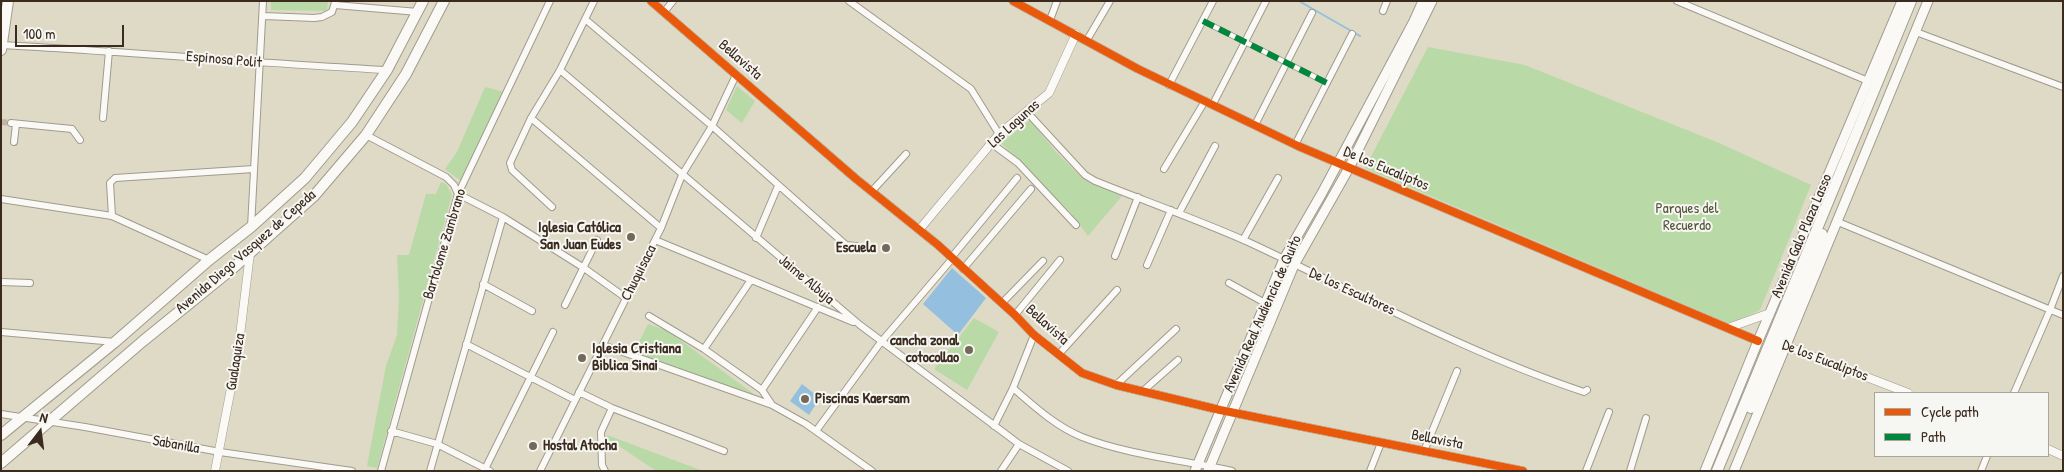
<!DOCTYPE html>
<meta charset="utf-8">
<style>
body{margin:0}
#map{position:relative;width:2064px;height:472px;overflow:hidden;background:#dedac6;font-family:"Patrick Hand",sans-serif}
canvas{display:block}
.frame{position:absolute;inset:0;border:2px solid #3b2a1e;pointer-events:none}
.legend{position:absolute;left:1874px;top:392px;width:175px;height:65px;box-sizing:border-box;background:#f6f6f2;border:1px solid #aba49d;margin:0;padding:6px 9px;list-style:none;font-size:15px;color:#3b2a1e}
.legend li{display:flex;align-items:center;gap:10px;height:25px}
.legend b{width:25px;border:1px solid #aba49d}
.north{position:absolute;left:15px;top:407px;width:50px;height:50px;-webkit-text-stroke:4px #f6f6f2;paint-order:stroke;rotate:15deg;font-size:14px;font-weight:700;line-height:20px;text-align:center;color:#3b2a1e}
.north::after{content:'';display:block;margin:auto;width:18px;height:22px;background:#3b2a1e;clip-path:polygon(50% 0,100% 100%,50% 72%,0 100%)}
.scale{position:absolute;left:15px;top:25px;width:109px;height:22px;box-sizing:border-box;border:2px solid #3b2a1e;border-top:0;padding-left:6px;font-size:15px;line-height:18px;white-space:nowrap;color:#3b2a1e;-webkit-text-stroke:4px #f6f6f2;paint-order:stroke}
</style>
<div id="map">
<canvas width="2064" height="472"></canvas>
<div class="frame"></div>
<ul class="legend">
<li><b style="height:6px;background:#e8590c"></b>Cycle path</li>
<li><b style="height:6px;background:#00873e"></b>Path</li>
</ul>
<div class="north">N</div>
<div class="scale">100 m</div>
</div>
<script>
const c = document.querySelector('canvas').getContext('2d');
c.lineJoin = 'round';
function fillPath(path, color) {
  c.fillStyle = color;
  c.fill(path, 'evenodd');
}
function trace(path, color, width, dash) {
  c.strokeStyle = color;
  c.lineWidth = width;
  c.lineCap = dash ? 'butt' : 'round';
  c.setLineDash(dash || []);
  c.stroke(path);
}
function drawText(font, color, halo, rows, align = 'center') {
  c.font = font + ' "Patrick Hand",sans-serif';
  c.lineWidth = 4;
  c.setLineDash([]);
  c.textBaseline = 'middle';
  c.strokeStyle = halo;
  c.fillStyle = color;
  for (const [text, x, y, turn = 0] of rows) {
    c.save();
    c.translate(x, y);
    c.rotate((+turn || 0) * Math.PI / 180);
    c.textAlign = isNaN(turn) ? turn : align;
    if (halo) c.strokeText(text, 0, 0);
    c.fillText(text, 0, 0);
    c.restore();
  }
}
fillPath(new Path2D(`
 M271,1H328L327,11L271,10Z
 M1428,47L1525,65L1719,143L1811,185L1760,310L1730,324L1365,168Z
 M737,86L755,101L742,123L726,110Z
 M485,87L508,93L462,182L445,169L457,152Z
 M1030,120L1056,152L1083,179L1122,196L1088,236L1072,214L1001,143Z
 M441,182L446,184L452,195L377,468L367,466L386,366L397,335L399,297L397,255H409L426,194H436Z
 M974,318L999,332L967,390L934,369Z
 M648,324L668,331L762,400L634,352Z
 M607,435L703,471H656L619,446L608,448Z`), '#b9d9a7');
fillPath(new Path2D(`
 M952,268L986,298L958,335L923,304Z
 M802,384L820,398L809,415L790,401Z`), '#95bfde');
trace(new Path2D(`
 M1299,1L1360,36`), '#95bfde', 2);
trace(new Path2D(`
 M1,122L11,123`), '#bdb7a4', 6, [6, 3]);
const pedestrian = new Path2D(`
 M1203,21L1327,83`);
const minor = new Path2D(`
 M849,1L971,89L999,134
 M1677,1L1868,81
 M335,5L418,12
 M1383,11L1387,1
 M664,12L673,1
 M264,16L314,18L322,17L332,12L335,2
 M585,19L712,126L846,245L856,246
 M1050,20L1057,1
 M1916,32L2063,87
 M1087,40L1110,1
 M2,45C130,52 258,63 387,70
 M560,70L860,325L1019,444L1068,471
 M1169,85L1213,1
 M1213,104L1266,1
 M1027,112L1085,175L1095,181C1145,201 1196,219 1246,241C1358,293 1467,353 1584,392L1587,390
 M103,118L109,51
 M531,118L661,228
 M11,123L72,129L80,140
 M1255,125L1312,13
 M366,135L446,177L454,185L458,194L503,217L584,268L626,298
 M14,142L16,124
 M991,143L1018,163L1076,225
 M1295,145L1352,34
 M1164,169L1205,101
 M872,191L906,154
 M1,199L112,216L209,260
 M552,207L512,170L510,163L531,118L560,70L594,1
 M1179,213L1215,146
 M112,216L110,183L115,178L254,169
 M1838,222L2063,315
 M251,227L263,1
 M756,238L778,186
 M655,240L853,322
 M1243,240L1278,178
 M1115,256L1138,197
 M951,258L1017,178
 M1147,265L1171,210
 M963,269L1031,189
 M1,282L30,283
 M1229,283L1265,303
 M483,284L532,311
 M1002,303L1043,261
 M565,305L597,240
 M1015,315L1060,260
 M649,316L704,349L762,390L772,405L806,424L872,471
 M1,332L115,342
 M466,344L575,400
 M603,345L772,405
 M704,349L751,280
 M1059,354L1117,290
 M1116,385L1176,329
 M1013,388C1034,406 1055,426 1082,437C1128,455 1183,460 1232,471
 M762,390L818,307
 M1143,391L1178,360
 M579,392L612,408L724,451
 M2014,393L2050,310L2063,276
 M1,414L85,427L220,452L352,471
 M994,426L1013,388L1034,335
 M391,431L437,444L490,471
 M816,431L881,342L952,259
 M1424,451L1457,371
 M485,469L553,332
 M381,471L458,194L550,1
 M430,471L503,217
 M540,471L661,228L682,175L712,126L736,75
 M605,471L602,465L601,432L612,408
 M1001,471L1019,444
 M1370,471L1381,443
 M1586,471L1609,412
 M1630,471L1646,418
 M1981,471L1987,456`);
const tertiary = new Path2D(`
 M651,1L855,178L938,245L1015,315L1034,335L1082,373L1116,385L1220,410L1523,471
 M1013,1L1138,69L1298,146L1758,341
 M919,230L999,134L1049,93L1076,34
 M1728,328L1770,313
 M1781,344L1908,393
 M2048,449L2063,456
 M215,471L238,352L250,253`);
const secondary = new Path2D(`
 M1195,471L1284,259L1322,193L1414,21L1423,1
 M1208,471L1294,265L1349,168L1432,1
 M1705,471L1758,341L1902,1
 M1734,471L1928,1`);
const primary = new Path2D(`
 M1,50L8,1
 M1751,408L1822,234
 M1,435L115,342L209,260L251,227L305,178L352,122L387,70L423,1
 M1,463L143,341L233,268L314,196L366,135L406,74L444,1
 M1717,471L1911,1`);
trace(pedestrian, '#a09b8e', 6);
trace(minor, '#a09b8e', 8);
trace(tertiary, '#a09b8e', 9);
trace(secondary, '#a09b8e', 11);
trace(primary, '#a09b8e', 12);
trace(pedestrian, '#faf9f6', 4.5);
trace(minor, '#faf9f6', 6);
trace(tertiary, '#faf9f6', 8);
trace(secondary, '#faf9f6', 9);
trace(primary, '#faf9f6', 10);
trace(new Path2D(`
 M1203,21L1327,83`), '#00873e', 6, [12, 6]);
trace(new Path2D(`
 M651,1L855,178L938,245L1015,315L1034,335L1082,373L1116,385L1220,410L1523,471
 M1013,1L1138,69L1298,146L1758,341`), '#e8590c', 8);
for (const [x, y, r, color] of [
 [631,237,5,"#746859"],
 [886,248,5,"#746859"],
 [969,350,5,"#746859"],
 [582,358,5,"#746859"],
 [805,399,5,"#746859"],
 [533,446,5,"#746859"]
]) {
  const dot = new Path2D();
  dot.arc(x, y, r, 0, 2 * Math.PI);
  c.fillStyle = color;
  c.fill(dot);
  trace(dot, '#f6f6f2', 2);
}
drawText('15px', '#3b2a1e', '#f6f6f2', [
 ["Espinosa Polit",224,60,5],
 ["Bellavista",740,60,41],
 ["Las Lagunas",1014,124,-42],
 ["De los Eucaliptos",1386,169,23],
 ["Avenida Galo Plaza Lasso",1802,236,-67],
 ["Bartolome Zambrano",445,244,-73],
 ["Avenida Diego Vasquez de Cepeda",246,252,-41],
 ["Chuquisaca",639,273,-63],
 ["Jaime Albuja",806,280,40],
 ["De los Escultores",1352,292,25],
 ["Avenida Real Audiencia de Quito",1263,314,-66],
 ["Bellavista",1047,325,42],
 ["De los Eucaliptos",1825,361,21],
 ["Gualaquiza",236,362,-81],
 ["Bellavista",1437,440,11],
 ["Sabanilla",176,445,10]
]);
drawText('15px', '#53563a', '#f6f6f2', [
 ["Parques del",1687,209],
 ["Recuerdo",1687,226]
]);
drawText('bold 15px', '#3b2a1e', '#f6f6f2', [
 ["Iglesia Católica",621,228],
 ["San Juan Eudes",621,245],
 ["Escuela",876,248],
 ["cancha zonal",959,341],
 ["cotocollao",959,358],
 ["Iglesia Cristiana",592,349,"left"],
 ["Biblica Sinai",592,366,"left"],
 ["Piscinas Kaersam",815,399,"left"],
 ["Hostal Atocha",543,446,"left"]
], 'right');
</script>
